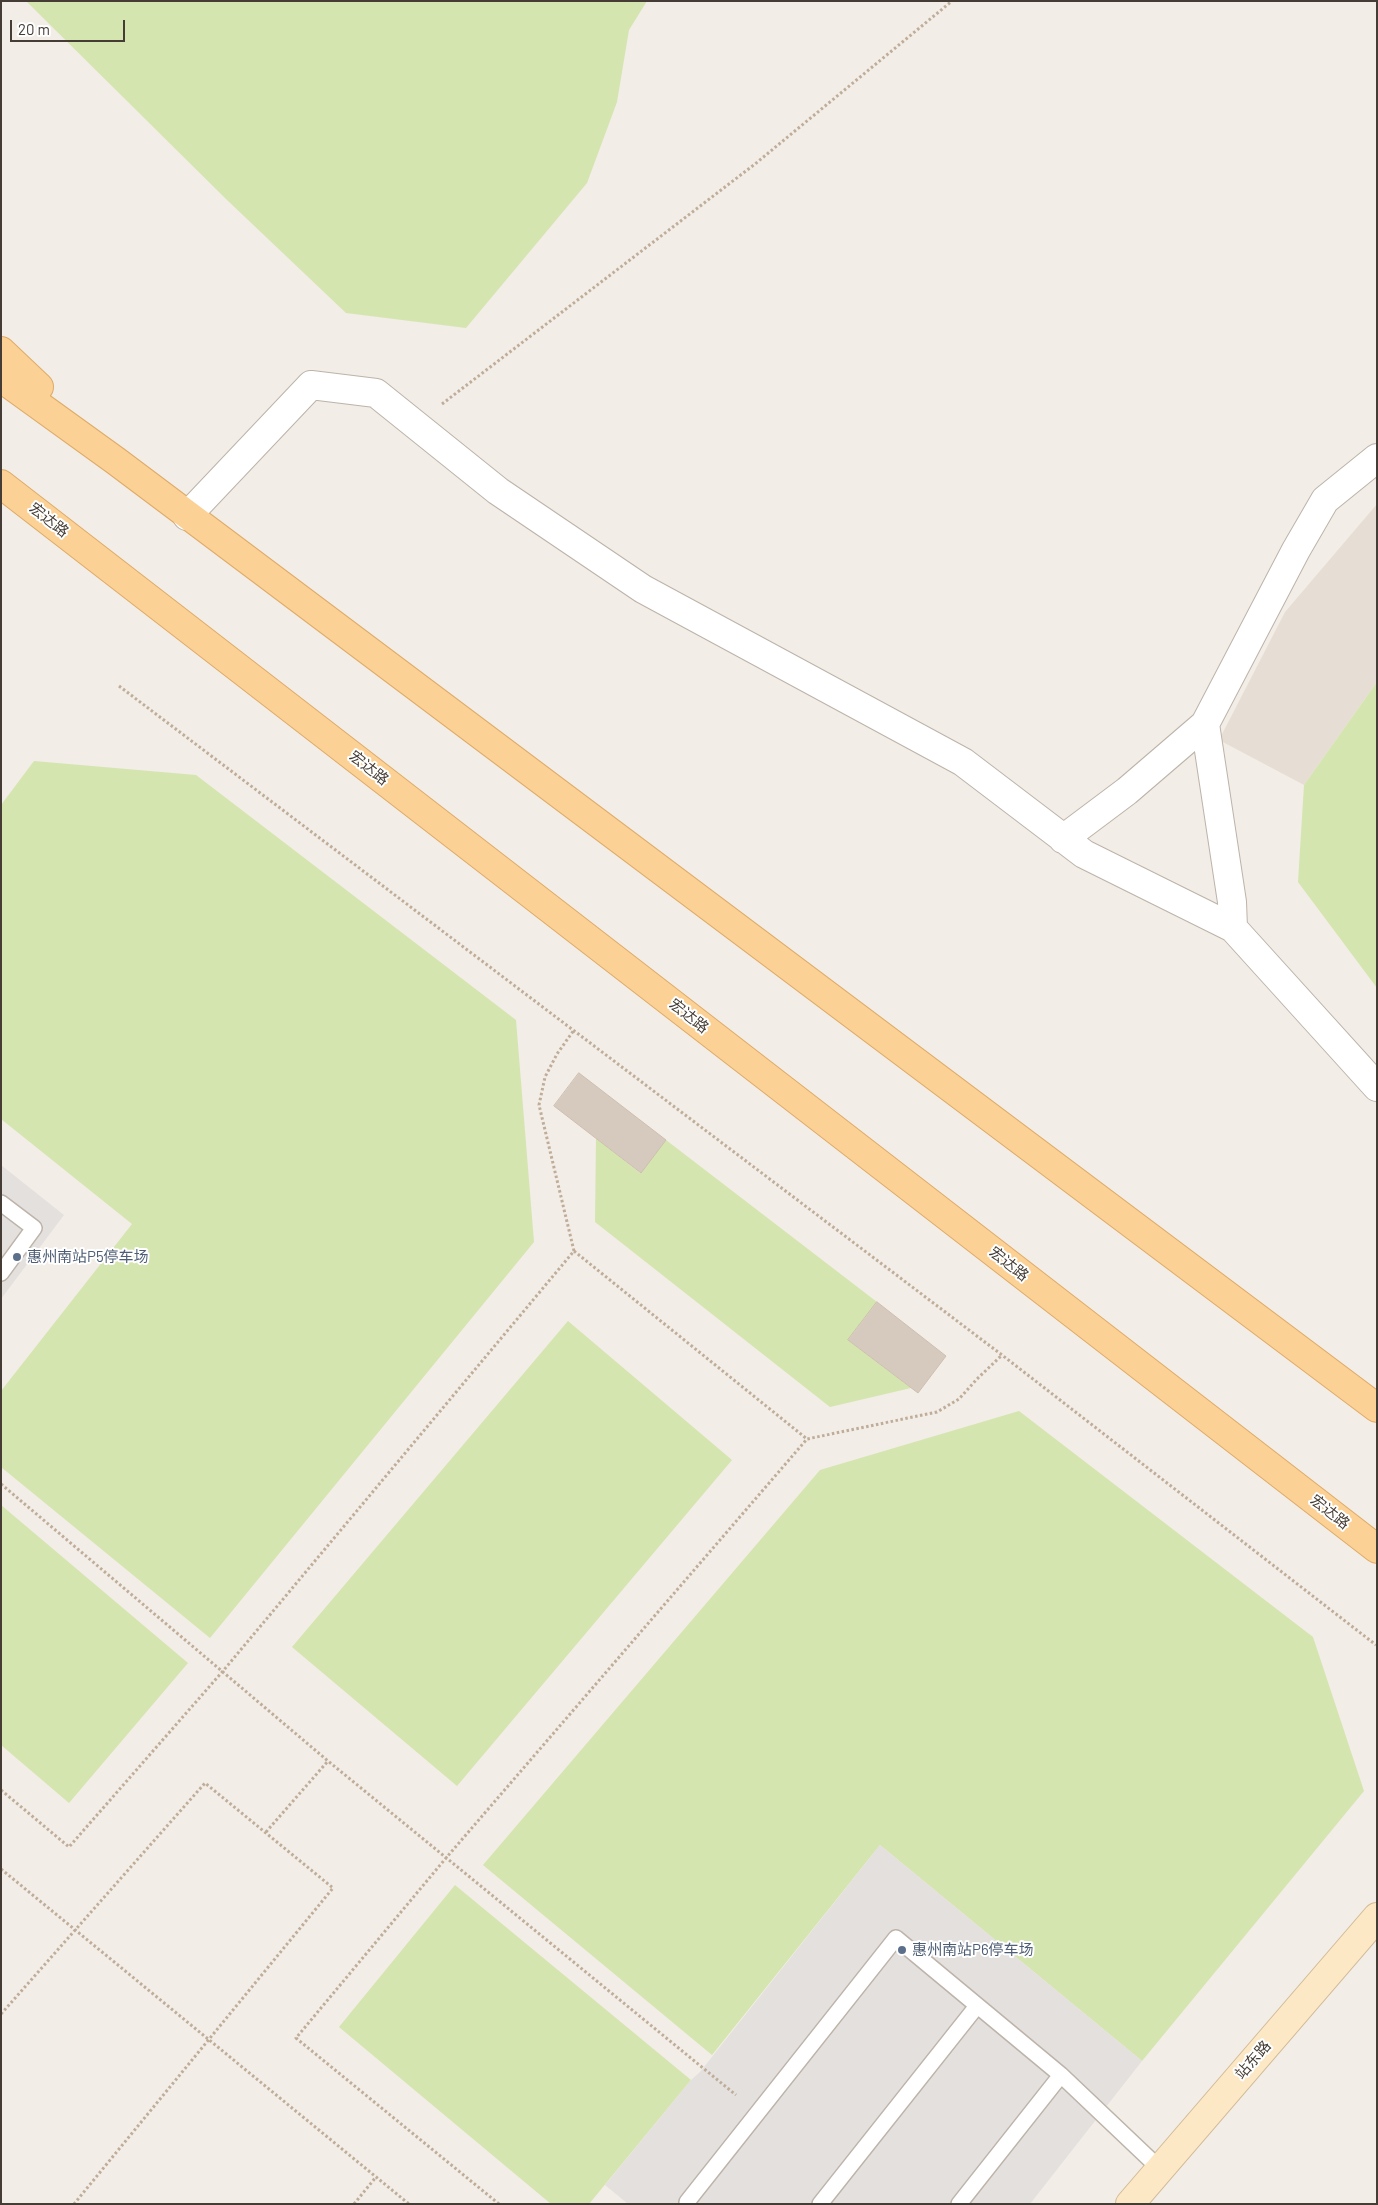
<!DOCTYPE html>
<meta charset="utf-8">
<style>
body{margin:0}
#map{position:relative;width:1378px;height:2205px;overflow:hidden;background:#f2ede6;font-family:Barlow,sans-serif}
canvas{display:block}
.frame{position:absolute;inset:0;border:2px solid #453d35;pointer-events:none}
.scale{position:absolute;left:10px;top:20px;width:115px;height:22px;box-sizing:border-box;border:2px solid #453d35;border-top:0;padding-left:6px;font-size:15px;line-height:18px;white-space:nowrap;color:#453d35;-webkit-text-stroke:4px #fff;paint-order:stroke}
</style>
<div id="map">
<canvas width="1378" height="2205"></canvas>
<div class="frame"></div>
<div class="scale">20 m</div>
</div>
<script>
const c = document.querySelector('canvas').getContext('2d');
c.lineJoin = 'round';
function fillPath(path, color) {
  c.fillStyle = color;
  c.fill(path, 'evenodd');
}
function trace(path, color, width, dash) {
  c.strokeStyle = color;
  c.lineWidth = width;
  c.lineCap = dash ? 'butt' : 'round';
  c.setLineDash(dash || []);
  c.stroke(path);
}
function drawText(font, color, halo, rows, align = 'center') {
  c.font = font + ' Barlow,"Noto Sans SC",sans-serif';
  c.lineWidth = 4;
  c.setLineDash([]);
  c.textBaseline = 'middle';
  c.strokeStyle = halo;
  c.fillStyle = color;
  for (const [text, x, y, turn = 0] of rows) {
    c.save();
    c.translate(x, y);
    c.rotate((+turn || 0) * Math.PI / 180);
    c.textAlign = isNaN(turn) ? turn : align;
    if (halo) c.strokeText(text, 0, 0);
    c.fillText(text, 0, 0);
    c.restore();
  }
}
fillPath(new Path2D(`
 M1377,504V682L1304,785L1219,740L1285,612Z`), '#e6ded4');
fillPath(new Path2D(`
 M26,1H647L629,30L617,102L587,183L466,328L346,313L226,199Z
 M1377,682V988L1298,882L1304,785Z
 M34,761L196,775L516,1020L534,1242L210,1638L1,1467V1391L132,1224L1,1119V805Z
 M596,1138L640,1173L666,1140L877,1302L848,1340L911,1388L830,1407L595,1222Z
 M568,1321L732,1460L457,1786L292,1647Z
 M1019,1411L1313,1637L1364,1791L1142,2061L880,1845L712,2055L483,1865L820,1470Z
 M1,1505L188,1663L69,1803L1,1745Z
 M455,1885L691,2080L589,2204H551L339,2027Z`), '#d4e5af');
fillPath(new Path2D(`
 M1,1165L64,1215L1,1299Z
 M880,1845L1142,2061L1030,2204H628L605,2185L691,2080L700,2072Z`), '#e3e0de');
const building = new Path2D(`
 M579,1073L666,1140L641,1173L554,1106Z
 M877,1302L946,1356L918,1393L848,1340Z`);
fillPath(building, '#d6cabe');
trace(building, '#cebeaf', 1);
const lane = new Path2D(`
 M1,1203L34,1228L1,1273
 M689,2204L687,2202L896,1938L1061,2075L1159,2168
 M820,2204L977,2006
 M959,2204L1061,2075`);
const street = new Path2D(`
 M187,516L311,385L376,393L498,491L643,589L963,762L1084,854L1233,928L1377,1087
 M1205,724L1232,902L1233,928
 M1063,839L1127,791L1205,724L1296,550L1325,500L1377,458`);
const secondary = new Path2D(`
 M1130,2204L1377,1917`);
const primary = new Path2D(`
 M1,351L39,387
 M1,378L116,461L1377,1408
 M1,484L1377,1549`);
trace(lane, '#bdb3a9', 18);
trace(street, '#bdb3a9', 30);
trace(secondary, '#d1ba97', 30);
trace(primary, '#dfab67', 30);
trace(new Path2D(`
 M442,404L755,164L952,1
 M119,686L1002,1355L1376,1645
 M574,1251L807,1439
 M1,1484L328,1761L736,2095
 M1,1790L69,1847L223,1671L574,1251L539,1105L545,1077L557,1054L574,1030
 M266,1832L328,1761
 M1,1869L409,2204
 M1,2014L205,1783L333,1888L74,2204
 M354,2204L376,2177
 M499,2204L296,2038L446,1858L807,1439L937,1412L959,1399L977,1379L1002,1355`), '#bfad9a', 3, [2.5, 2.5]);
trace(lane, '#fff', 15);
trace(street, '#fff', 28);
trace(secondary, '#fde8c5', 28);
trace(primary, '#fbd196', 28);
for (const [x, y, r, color] of [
 [17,1257,5,"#5c6f8a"],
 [902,1950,5,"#5c6f8a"]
]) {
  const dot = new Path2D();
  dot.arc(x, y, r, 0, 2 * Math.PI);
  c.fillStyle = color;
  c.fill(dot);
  trace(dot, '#fff', 2);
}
drawText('15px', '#453d35', '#fff', [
 ["宏达路",49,520,38],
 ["宏达路",369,768,38],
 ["宏达路",689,1016,38],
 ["宏达路",1009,1264,38],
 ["宏达路",1330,1512,38],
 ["站东路",1253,2060,-49]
]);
drawText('15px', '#4e5e75', '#fff', [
 ["惠州南站P5停车场",27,1257],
 ["惠州南站P6停车场",912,1950]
], 'left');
</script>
